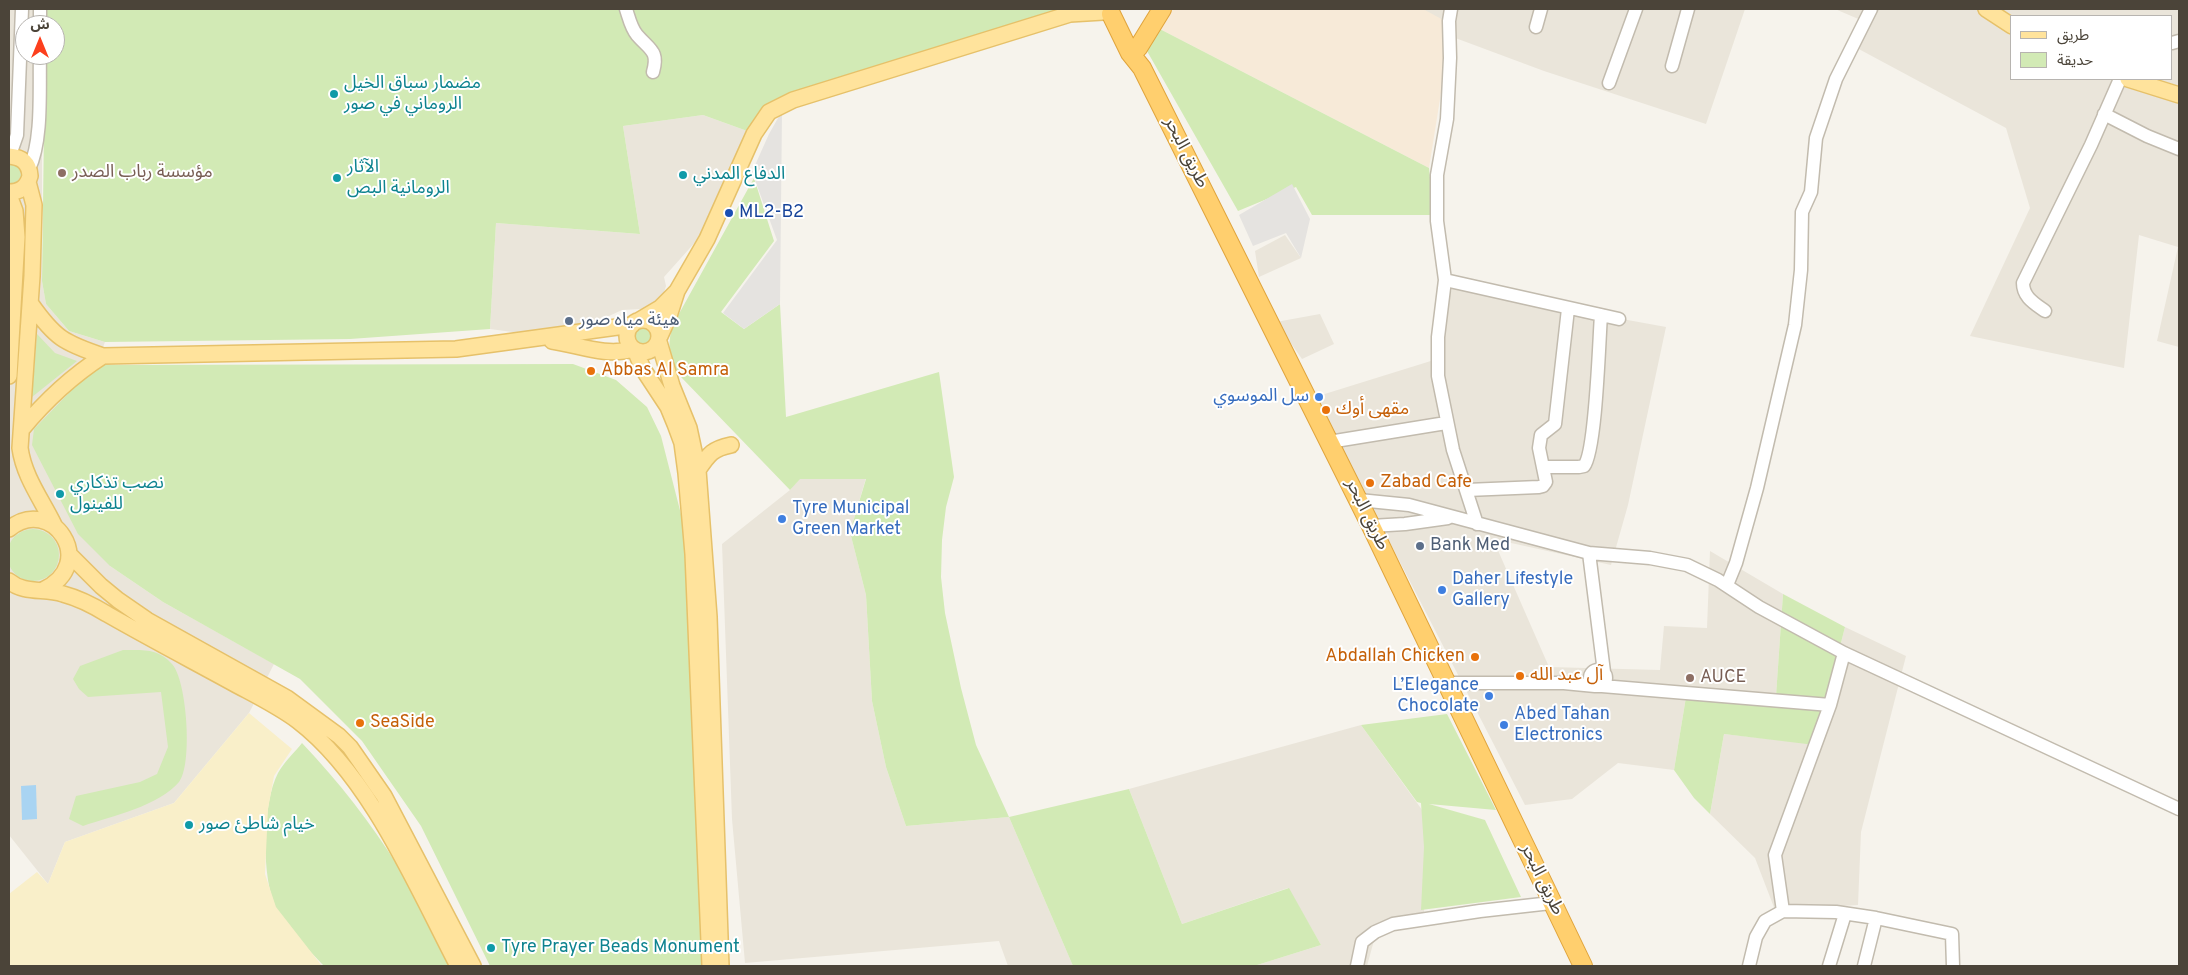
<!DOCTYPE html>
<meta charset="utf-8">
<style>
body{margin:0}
#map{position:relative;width:2188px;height:975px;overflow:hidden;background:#f6f3ec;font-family:Overpass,"Noto Sans Arabic",sans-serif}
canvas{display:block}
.frame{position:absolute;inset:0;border:10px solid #4b4439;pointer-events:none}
.legend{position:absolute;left:2010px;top:15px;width:162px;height:65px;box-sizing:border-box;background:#fff;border:1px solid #b7b4b0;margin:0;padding:6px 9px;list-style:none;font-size:15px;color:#4b4439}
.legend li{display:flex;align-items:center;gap:10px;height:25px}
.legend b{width:25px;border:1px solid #b7b4b0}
.north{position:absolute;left:15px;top:15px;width:50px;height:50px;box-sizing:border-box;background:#fff;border:1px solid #b7b4b0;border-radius:50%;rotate:0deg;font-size:14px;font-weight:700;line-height:20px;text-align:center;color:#4b4439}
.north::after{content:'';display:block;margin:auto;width:18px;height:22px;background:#fc3f1d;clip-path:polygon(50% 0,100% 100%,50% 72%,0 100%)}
</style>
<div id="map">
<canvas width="2188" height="975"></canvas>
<div class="frame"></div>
<ul class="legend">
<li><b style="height:6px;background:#ffe39c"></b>طريق</li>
<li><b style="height:14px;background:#d2eab5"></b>حديقة</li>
</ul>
<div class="north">ش</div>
</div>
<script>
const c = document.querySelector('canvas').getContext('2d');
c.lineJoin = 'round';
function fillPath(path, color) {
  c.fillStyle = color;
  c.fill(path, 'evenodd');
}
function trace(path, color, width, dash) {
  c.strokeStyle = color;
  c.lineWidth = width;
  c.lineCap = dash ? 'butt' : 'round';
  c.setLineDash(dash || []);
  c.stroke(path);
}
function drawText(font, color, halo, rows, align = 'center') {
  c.font = font + ' Overpass,"Noto Sans Arabic",sans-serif';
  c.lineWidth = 4;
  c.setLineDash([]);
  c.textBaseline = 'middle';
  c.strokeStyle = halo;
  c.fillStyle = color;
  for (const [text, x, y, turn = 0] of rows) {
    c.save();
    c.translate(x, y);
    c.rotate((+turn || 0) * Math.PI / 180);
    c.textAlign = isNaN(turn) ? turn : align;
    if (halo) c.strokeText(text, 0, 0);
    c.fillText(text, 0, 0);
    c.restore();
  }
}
fillPath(new Path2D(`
 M9,9H42V25H25V55H42V281L46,304L69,331L105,342L96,365L110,566L163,602L274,664L249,713L174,803L65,842L48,884L9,835Z
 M1423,9H1745L1706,124L1544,71L1450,36Z
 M1835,9H2179V347L2157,341L2178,247L2139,235L2124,368L1970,336L2030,208L2006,128L1855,47L1863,21ZM2012,16H2172V79H2012Z
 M703,115L750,132L706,230L664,277L666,286L659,308L622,310L594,323L520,333L490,329L496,223L640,234L623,126Z
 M1285,235L1301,258L1259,277L1255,251Z
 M1452,288L1666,327L1628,505L1611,565L1493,539L1549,667L1660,670L1664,626L1707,628L1710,551L1783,594L1776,696L1687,691L1674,770L1618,763L1572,799L1525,805L1315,397L1434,360Z
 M1320,314L1334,344L1302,359L1276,322Z
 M866,478L850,532L866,595L872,701L886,767L906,826L1009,817L1073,966H1008L999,941L745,963L732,819L722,544L790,490L799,479Z
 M1845,627L1906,656L1861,832L1858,905L1775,910L1755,858L1710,814L1724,734L1815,744Z
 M1361,725L1425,814L1424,915L1379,922L1367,966H1254L1321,945L1288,888L1182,924L1129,789Z`), '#eae5da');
fillPath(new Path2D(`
 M1160,9H1423L1447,22L1450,36L1429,168L1152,25Z`), '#f7ead8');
fillPath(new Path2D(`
 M46,9H1063L785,97L750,132L703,115L623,126L640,234L496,223L490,329L350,339L105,342L69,331L46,304L42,281L45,55H55V25H46Z
 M1152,25L1429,168L1434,215H1312L1296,187L1238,211L1143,44Z
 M9,163C17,165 20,167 21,176L14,186H9Z
 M754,178L774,241L721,312L744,329L780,304L786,417L939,372L954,477L946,507L942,540L941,577L945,613L961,688L976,745L1009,817L1129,789L1182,924L1289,888L1321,945L1254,966H1073L1009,817L906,826L886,767L872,701L866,595L850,532L866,479H800L790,490L681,377C668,360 666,341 675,321Z
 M632 336a11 11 0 1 1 22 0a11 11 0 1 1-22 0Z
 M37,334L55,353L77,361L32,397Z
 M573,364L616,380L647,407L661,436L683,522L706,966H490L421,826L362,741L300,679L163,602L110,566L78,534L32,445L34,429L96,365Z
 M7 555a26 26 0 1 1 52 0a26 26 0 1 1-52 0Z
 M1783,594L1845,627L1815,745L1724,734L1710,814L1694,798L1674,770L1687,691L1776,696Z
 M123,650C143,650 158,648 172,664C187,680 193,765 179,782C159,806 112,816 83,826L69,819L76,796L140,782L157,774L168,747L161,692L88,697L79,689L73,679L80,666Z
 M1447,714L1496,810L1429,804L1485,820L1521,897L1421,910L1424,847L1421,803L1417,802L1361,725Z
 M302,743C339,782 371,823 399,868C419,899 434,933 451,966H324C311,952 285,927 277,911C261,880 262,803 278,773C284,762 295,752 302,743Z`), '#d2eab5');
fillPath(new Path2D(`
 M249,713L292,749L274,776L268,809L265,874L276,907L322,966H9V894L37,872L48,884L65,842L174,803Z`), '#f9efc9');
fillPath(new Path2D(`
 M782,111L780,304L744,329L723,313L777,240L752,172L769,134Z
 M1292,184L1310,219L1301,258L1286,233L1253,246L1239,215Z`), '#e5e3e0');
fillPath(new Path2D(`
 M36,785L37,819L22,820L21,786Z`), '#a9d4f2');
const minor = new Path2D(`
 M626,9C629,18 631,28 637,35C650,50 659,51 653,72
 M1451,9L1449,21L1450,58L1447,119L1437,175V221L1445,280L1438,337V376L1453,450L1477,524
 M40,25V9
 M1536,27L1541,9
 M2172,43L2179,41
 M1672,66L1688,9
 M1609,83L1636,9
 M2104,114L2147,136L2179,149
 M10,155L17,135L22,9
 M29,169C43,140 39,88 40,55
 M1445,280L1619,319
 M2045,311C2034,303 2023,297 2023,283L2091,145L2120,79
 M1329,442L1446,423
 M1543,467H1579L1584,466C1596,451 1599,341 1601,315
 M1467,490L1539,487L1543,486L1546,482L1539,448L1541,435L1555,424L1568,309
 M1359,500L1409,505L1589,553L1650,558L1687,565L1718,580L1759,607L1844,653L2179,809
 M1371,526L1405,524L1448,518
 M1589,553L1604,672
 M1727,585L1736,563L1757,488L1795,325L1801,270L1802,212L1811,192L1816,138L1836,79L1871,9
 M1590 678a8 8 0 1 1 16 0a8 8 0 1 1-16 0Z
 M1447,683H1564L1595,686
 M1602,686L1830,705
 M1783,911L1775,855L1830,705L1844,653
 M1357,966L1362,942L1375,932L1393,924L1480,911L1551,903
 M1749,966L1756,937L1765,921L1783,911L1836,912L1876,918L1952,934L1953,966
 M1829,966L1845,914
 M1864,966L1876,918`);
const major = new Path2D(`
 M1986,9L2012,26
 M2128,79L2179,95
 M9,156C21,157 29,162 30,176C27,187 20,192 9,192
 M28,182L34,205L32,276L20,448C24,477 42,500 54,525
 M9,195L15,211L17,237L9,376
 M31,304C55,338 64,343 103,356L456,349L632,325
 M627 336a16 16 0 1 1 32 0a16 16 0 1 1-32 0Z
 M638,321L660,308L676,292
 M660,336L669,316L677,291L707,239L754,134L769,112L793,100L1070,14L1103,12
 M552,341C579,345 606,357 633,349
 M659,342L672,386L689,428L698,470L709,617L721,966
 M635,350L643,369L668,407L675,424L682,443L686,473L693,554L710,966
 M22,429C46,400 72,376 103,356
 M698,470C709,454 712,449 731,445
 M9,529C51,494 100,563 43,590
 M69,554L101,586L118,600L147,620L287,698L339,736L350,747L384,796L473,966
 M9,581C24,594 44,588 63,594C78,598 94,606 107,614C149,638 191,660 233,683C255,695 278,706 298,721C371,777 416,886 458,966`);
const highway = new Path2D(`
 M1111,14L1130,53L1142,68L1371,526L1583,966
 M1138,48L1162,9`);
trace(minor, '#c2bbae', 15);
trace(major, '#e6c16a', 18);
trace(highway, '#e0a43c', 20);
trace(minor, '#fff', 12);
trace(major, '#ffe39c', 15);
trace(highway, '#ffcf6e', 18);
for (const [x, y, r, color] of [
 [334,94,5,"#0f9aa8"],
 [62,173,5,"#8d6e63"],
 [683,175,5,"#0f9aa8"],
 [337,178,5,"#0f9aa8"],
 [729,213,5,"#1a4fb4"],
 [569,321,5,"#5c6f8a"],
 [591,371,5,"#e8710a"],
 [1319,397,5,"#3f7fe0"],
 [1326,410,5,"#e8710a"],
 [1370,483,5,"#e8710a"],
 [60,494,5,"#0f9aa8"],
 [782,519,5,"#3f7fe0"],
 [1420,546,5,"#5c6f8a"],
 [1442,590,5,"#3f7fe0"],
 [1475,657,5,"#e8710a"],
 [1520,676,5,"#e8710a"],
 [1690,678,5,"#8d6e63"],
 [1489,696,5,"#3f7fe0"],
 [360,723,5,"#e8710a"],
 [1504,725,5,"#3f7fe0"],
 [189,825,5,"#0f9aa8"],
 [491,948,5,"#0f9aa8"]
]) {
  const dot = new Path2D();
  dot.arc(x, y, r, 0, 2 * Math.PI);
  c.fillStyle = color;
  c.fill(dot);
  trace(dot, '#fff', 2);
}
drawText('18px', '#0d838f', '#fff', [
 ["مضمار سباق الخيل",344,84],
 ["الروماني في صور",344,105],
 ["الآثار",347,168],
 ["الرومانية البص",347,189],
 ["الدفاع المدني",693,175],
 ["نصب تذكاري",70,484],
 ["للفينول",70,505],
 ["خيام شاطئ صور",199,825],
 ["Tyre Prayer Beads Monument",501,948]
], 'left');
drawText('18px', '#4b4439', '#fff', [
 ["طريق البحر",1185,153,63],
 ["طريق البحر",1366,515,64],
 ["طريق البحر",1541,880,64]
]);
drawText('18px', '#785e54', '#fff', [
 ["مؤسسة رباب الصدر",72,173],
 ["AUCE",1700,678]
], 'left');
drawText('18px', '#164399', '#fff', [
 ["ML2-B2",739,213]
], 'left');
drawText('18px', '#4e5e75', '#fff', [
 ["هيئة مياه صور",579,321],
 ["Bank Med",1430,546]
], 'left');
drawText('18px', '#c56008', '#fff', [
 ["Abbas Al Samra",601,371],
 ["مقهى أوك",1336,410],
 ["Zabad Cafe",1380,483],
 ["Abdallah Chicken",1465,657,"right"],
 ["آل عبد الله",1530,676],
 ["SeaSide",370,723]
], 'left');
drawText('18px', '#366cbe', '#fff', [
 ["سل الموسوي",1309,397,"right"],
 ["Tyre Municipal",792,509],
 ["Green Market",792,530],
 ["Daher Lifestyle",1452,580],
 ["Gallery",1452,601],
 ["L’Elegance",1479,686,"right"],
 ["Chocolate",1479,707,"right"],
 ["Abed Tahan",1514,715],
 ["Electronics",1514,736]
], 'left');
</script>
